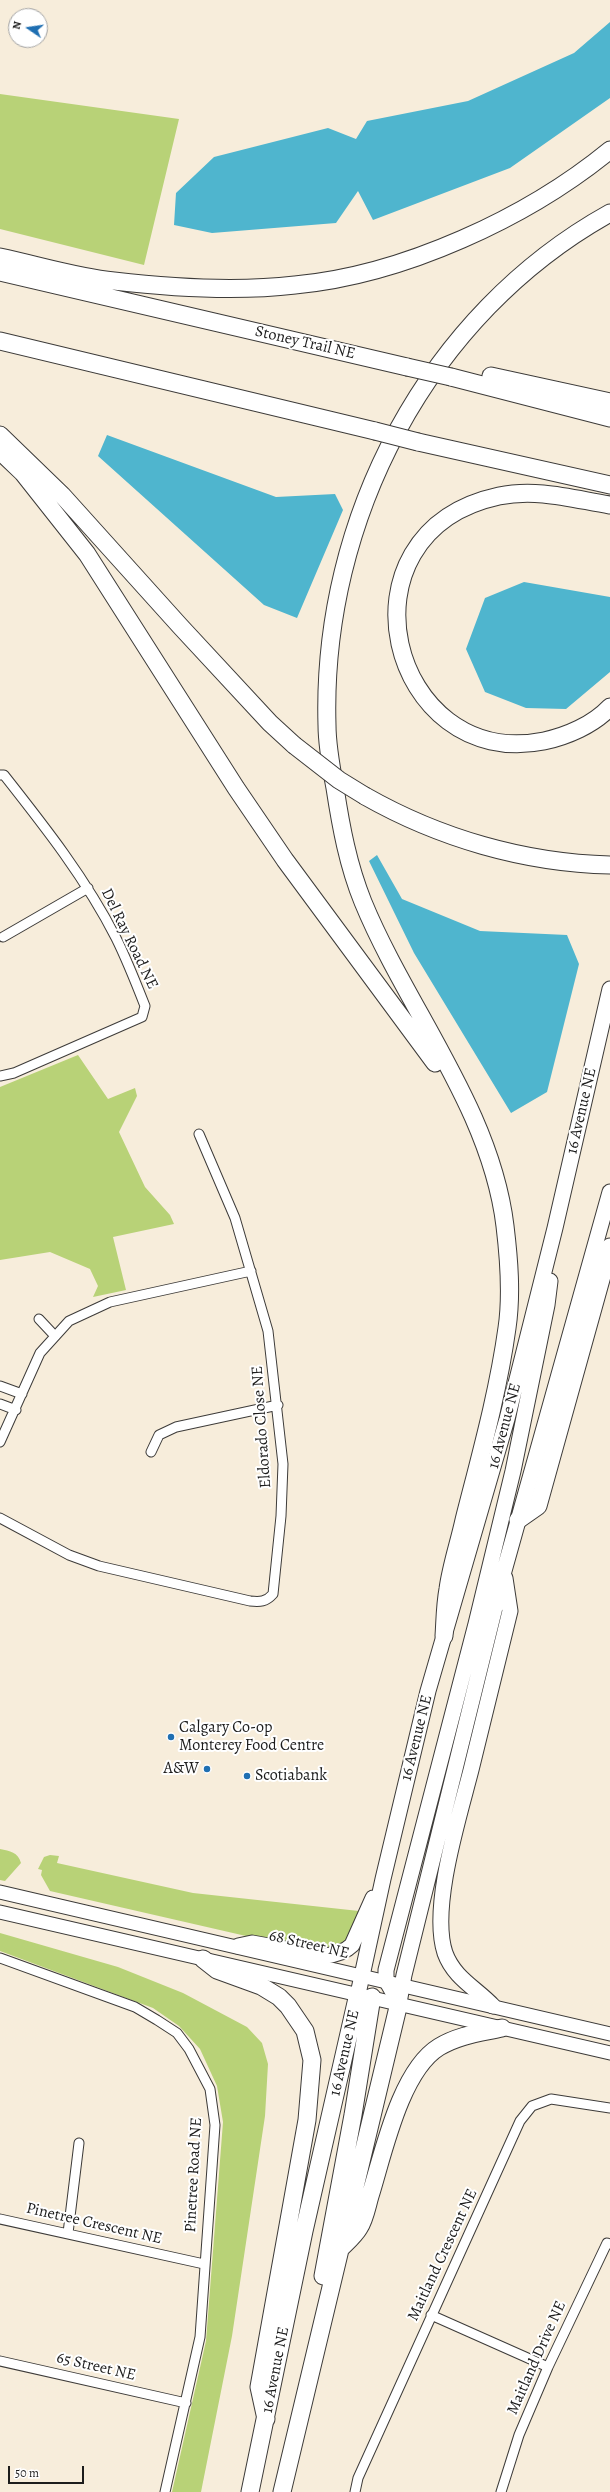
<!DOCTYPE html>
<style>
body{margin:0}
#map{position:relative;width:610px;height:2492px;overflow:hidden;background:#f7eddb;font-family:Alegreya,serif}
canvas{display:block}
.north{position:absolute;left:8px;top:8px;width:40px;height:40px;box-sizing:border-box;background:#fff;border:1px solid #a4a4a4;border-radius:50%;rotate:283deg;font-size:11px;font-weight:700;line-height:16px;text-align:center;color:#1c1c1c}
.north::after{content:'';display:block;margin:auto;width:14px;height:18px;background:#1f6fb2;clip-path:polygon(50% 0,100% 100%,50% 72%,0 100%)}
.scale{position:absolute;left:8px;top:2466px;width:76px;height:18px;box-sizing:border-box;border:2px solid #1c1c1c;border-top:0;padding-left:5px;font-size:12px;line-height:14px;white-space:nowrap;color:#1c1c1c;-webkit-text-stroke:3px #fff;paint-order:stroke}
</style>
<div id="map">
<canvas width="610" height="2492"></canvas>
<div class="north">N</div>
<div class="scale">50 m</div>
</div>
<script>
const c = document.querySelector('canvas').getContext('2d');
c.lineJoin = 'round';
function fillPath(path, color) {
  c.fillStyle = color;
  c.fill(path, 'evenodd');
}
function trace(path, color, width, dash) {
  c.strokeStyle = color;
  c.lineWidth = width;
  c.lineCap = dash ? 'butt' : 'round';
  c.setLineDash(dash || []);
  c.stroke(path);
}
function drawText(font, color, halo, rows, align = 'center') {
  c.font = font + ' Alegreya,serif';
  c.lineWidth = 4;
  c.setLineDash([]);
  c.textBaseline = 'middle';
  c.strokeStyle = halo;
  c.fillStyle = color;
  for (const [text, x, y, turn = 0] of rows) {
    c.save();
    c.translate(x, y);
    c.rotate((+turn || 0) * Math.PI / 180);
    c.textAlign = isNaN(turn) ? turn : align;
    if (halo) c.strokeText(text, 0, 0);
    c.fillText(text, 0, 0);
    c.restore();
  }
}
fillPath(new Path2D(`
 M0,94L179,119L144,265L0,229Z
 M78,1055L108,1099L135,1088L137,1096L119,1132L145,1187L170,1215L174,1224L113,1237L126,1290L93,1297L98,1286L90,1269L50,1252L0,1260V1087Z
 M0,1849C10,1851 18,1852 21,1863L5,1881L0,1880Z
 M50,1855L59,1856L57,1863L193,1893L359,1911C350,1942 342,1952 307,1950L50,1891L41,1875L42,1870L38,1869L44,1857Z
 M0,1933L118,1967L183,1993L247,2027L262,2043L268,2064L265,2116L232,2336L201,2492H172L206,2341L223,2122L217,2086L200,2049L179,2026L153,2008L0,1951Z`), '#b8d277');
fillPath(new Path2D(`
 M610,22V98L510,168L373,220L358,191L336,223L212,233L174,225L176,193L214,157L328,128L356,139L367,121L468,101L574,53Z
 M107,435L276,497L335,494L343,510L297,618L264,605L98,456Z
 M524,582L610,597V672L566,709L526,708L485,692L466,649L485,598Z
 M377,855L402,899L480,931L567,935L579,964L547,1092L511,1113L414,953L369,861Z`), '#4fb5ce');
const minor = new Path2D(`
 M0,775H4C45,827 86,879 116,938C127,960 136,983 145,1006L142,1017L14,1073L0,1076
 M3,937L88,888
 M39,1319L54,1335
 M0,1386L22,1394
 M0,1404L16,1410
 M0,1442L40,1353L69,1321L110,1302L251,1271
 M151,1452L159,1435L176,1427L278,1405
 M0,1518L69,1555L99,1566L250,1601C260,1602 266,1602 273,1594L281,1516L283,1464L268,1331L235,1218L199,1134
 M0,1958L135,2007L157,2020L177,2033L189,2049L210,2089L215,2125L200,2337L165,2492
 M0,2219L204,2264
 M68,2233L79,2143
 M431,2315L548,2367
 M0,2361L186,2403
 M355,2492L358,2478L520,2121L532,2106L551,2099L610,2108
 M501,2492L519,2435L548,2367L607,2243L610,2244`);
const secondary = new Path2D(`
 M0,1892L610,2034
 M0,1912L610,2053`);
const trunk = new Path2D(`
 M238,1946L252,1943L324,1956C334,1955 344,1953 352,1945L373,1898
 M358,1994L383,1879L428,1691L507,1419L555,1228L610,989
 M399,2003L404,1975L504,1571L610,1192
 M399,2003L386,1980V1970L476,1624L513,1471L547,1305L550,1281
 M493,2006C476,1988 454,1978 445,1953C430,1908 459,1817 471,1770C484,1717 497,1664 510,1611L505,1578`);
const motorway = new Path2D(`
 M0,257C38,265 76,277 114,281C174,288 235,292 295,285C403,275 527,218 610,150
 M0,272L407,367
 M0,341L375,431
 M491,376L610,402
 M451,377L610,418
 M0,435L62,495L180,626L270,723L294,745
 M418,442L610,485
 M0,451L23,473L87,554L236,788L285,860L435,1063
 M610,505C573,499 537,488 499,496C329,533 390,772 544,741C567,736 593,725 610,707
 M365,796C439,838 524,863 610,865
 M518,1520L538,1506L610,1247
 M444,1636C445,1621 445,1605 448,1589C451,1566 459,1543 464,1520C480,1457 498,1393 507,1328C512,1294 509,1259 505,1226C491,1109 407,1009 363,902C348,865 341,827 335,788C331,767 327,746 327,725C321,519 428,314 610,213
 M203,1959L217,1970L261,1986L279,1997L288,2006L305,2031L312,2060L307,2120L259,2387L266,2419
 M341,2248C347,2242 355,2235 359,2228C365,2219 367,2206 370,2196C383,2155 400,2071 439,2047C459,2035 479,2033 502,2028
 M323,2276L353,2115L372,1997
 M250,2492L304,2231L358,1994
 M282,2492L399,2003`);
trace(minor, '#3d3b39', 11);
trace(secondary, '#3d3b39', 15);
trace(trunk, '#3d3b39', 17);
trace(motorway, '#3d3b39', 19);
trace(minor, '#fff', 9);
trace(secondary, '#fff', 13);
trace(trunk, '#fff', 15);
trace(motorway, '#fff', 17);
const motorwayBridge = new Path2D(`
 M407,367L451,377
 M375,431L418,442
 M294,745L339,780L365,796`);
trace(motorwayBridge, '#3d3b39', 19, []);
trace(motorwayBridge, '#fff', 17);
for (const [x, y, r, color] of [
 [171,1737,4,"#1f6fb2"],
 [207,1769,4,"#1f6fb2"],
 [247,1776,4,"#1f6fb2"]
]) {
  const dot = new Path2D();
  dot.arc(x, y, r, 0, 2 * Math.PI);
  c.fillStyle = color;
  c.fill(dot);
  trace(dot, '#fff', 1.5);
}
drawText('16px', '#1c1c1c', '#fff', [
 ["Stoney Trail NE",305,343,13],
 ["Del Ray Road NE",129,939,64],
 ["16 Avenue NE",582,1111,-77],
 ["16 Avenue NE",505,1426,-75],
 ["Eldorado Close NE",262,1427,-94],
 ["16 Avenue NE",417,1738,-76],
 ["68 Street NE",309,1945,13],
 ["16 Avenue NE",345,2053,-77],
 ["Pinetree Road NE",194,2175,-87],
 ["Pinetree Crescent NE",94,2224,13],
 ["Maitland Crescent NE",443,2255,-65],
 ["Maitland Drive NE",537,2358,-66],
 ["65 Street NE",96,2367,13],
 ["16 Avenue NE",276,2370,-79]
]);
drawText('16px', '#1c1c1c', '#fff', [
 ["Calgary Co-op",179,1728],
 ["Monterey Food Centre",179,1746],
 ["A&W",199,1769,"right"],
 ["Scotiabank",255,1776]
], 'left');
</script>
